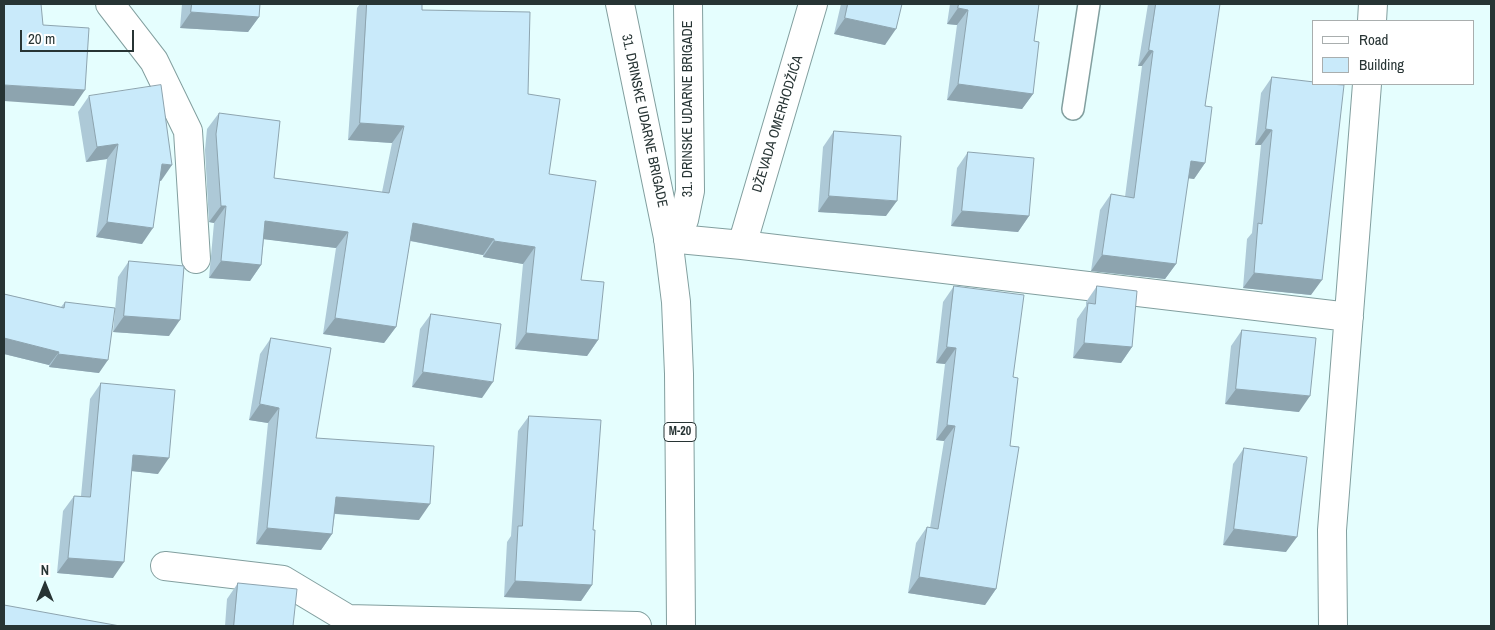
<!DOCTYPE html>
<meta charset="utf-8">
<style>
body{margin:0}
#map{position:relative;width:1495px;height:630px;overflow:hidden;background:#e5fefe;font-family:"Archivo Narrow",sans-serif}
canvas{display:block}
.frame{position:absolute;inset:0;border:5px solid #273434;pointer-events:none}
.legend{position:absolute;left:1312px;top:20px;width:162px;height:65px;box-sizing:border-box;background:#fff;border:1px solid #a9aeae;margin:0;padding:6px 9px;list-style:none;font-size:15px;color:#273434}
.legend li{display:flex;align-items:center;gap:10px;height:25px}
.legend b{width:25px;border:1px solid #a9aeae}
.north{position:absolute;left:20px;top:560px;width:50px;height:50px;-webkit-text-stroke:4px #fff;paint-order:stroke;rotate:0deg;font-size:14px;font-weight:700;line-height:20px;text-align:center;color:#273434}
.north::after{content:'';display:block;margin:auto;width:18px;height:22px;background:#273434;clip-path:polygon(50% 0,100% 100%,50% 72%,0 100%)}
.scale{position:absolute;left:20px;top:30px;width:114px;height:22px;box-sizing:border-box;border:2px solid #273434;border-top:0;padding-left:6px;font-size:15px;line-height:18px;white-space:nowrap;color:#273434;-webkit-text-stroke:4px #fff;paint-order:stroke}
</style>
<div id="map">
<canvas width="1495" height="630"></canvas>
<div class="frame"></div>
<ul class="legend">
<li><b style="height:6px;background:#fff"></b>Road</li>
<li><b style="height:14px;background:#c9eafa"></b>Building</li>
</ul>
<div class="north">N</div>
<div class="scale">20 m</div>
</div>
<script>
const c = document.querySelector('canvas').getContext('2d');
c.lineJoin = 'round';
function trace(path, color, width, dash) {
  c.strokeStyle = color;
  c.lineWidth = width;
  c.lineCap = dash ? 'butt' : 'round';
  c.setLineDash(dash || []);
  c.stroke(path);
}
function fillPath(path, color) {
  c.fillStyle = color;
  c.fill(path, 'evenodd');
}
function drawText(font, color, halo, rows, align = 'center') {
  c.font = font + ' "Archivo Narrow",sans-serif';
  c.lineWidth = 4;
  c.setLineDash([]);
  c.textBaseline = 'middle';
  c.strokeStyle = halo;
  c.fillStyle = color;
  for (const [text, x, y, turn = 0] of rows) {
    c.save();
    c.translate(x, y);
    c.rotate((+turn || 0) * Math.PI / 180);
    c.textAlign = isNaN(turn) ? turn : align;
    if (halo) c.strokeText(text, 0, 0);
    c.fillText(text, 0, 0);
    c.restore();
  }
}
const service = new Path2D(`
 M1073,109L1089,4`);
const minor = new Path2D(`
 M110,4L154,61L188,131L196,259
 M1372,21L1373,4
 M668,238L742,245L1349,317
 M742,245L813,4
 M165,566L283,580L348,619L637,626
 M1333,626L1332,530L1367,84`);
const secondary = new Path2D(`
 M668,238L684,220L690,191L688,4`);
const primary = new Path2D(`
 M620,4L668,238L676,302L679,374L681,626`);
trace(service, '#829f9f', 24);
trace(minor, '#829f9f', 30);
trace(secondary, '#829f9f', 30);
trace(primary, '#829f9f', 30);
trace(service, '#fff', 21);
trace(minor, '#fff', 28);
trace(secondary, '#fff', 28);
trace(primary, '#fff', 28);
fillPath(new Path2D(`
 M182,4H260L259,17L248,32L180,28Z
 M360,4H422V10L528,94L549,174L598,340L587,356L515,349L523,264L483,257V255L410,241L396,327L384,343L323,334L336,248L264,239L261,265L250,281L209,278L214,223L209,222L205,150L207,129L219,113L274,178L382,192L392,143L348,140L357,8Z
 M841,4H902L885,45L834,34Z
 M950,4H1039L1034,41L1033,94L1022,109L947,100L957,25L947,24Z
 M1148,4H1220L1205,106V163L1194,179L1188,178L1176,264L1165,279L1091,271L1100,210L1111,194L1125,197L1142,66H1138Z
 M1272,77L1311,295L1243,288L1247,239L1252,233L1261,145H1255L1261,93Z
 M89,96L161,181H160L142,244L96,237L107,159L86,162L78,112Z
 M834,131L886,216L818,212L823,147Z
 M968,152L1029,216L1018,232L951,226L957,168Z
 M129,261L169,336L113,332L118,277Z
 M954,286L1013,377L1010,446L996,589L985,605L908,593L916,543L927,527L930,528L944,441L936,440L945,364L936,363L943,302Z
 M1097,286L1132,347L1121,363L1073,358L1077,319L1086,306V302Z
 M4,294L61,307L65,302L99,373L49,367V365L4,354Z
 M431,314L482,398L412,387L420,329Z
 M1242,330L1299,412L1225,404L1231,346Z
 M271,338L316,438L419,520L335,514L332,534L321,550L256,544L268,423L249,420L260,354Z
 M101,383L158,474L132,471L113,578L57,573L63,511L74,496H81L90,399Z
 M529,416L593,530L592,585L581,601L504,597L507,542L511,536L518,431Z
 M1244,448L1286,552L1223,545L1233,464Z
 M238,583L293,626H225L227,599Z`), '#adc9d7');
fillPath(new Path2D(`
 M958,8L968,10L957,25L947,24Z
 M191,12L259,17L248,32L180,28Z
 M845,18L896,29L885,45L834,34Z
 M1149,50L1153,51L1142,66H1138Z
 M958,84L1033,94L1022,109L947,100Z
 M4,85L85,90L74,106L4,101Z
 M360,123L404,126L392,143L348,140Z
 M1266,129L1272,130L1261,145H1255Z
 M118,144L107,159L86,162L97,147Z
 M1191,161L1205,163L1194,179L1180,177Z
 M162,164L172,165L161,181L151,179Z
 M829,196L897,201L886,216L818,212Z
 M221,206H226L214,223L209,222Z
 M962,211L1029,216L1018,232L951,226Z
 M265,221L348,232L336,248L254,238Z
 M107,222L153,228L142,244L96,237Z
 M413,223L494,239L483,255L401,239Z
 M494,241L535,247L523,264L483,257Z
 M1102,255L1176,264L1165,279L1091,271Z
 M221,261L261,265L250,281L209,278Z
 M1254,273L1322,280L1311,295L1243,288Z
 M124,316L180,320L169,336L113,332Z
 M335,318L396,327L384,343L323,334Z
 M526,333L598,340L587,356L515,349Z
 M4,338L59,352L49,365L4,354Z
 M1084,343L1132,347L1121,363L1073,358Z
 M947,347L956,348L945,364L936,363Z
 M58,354L108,360L99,373L49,367Z
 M423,372L493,382L482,398L412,387Z
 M1236,389L1310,396L1299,412L1225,404Z
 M260,404L279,408L268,423L249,420Z
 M947,425L955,426L944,441L936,440Z
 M133,455L169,458L158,474L122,470Z
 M336,497L430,504L419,520L325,513Z
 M267,528L332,534L321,550L256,544Z
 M1234,529L1297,537L1286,552L1223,545Z
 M68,558L124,562L113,578L57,573Z
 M919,577L996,589L985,605L908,593Z
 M515,581L592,585L581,601L504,597Z`), '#8da4af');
const building = new Path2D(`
 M4,4H41L43,25L89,28L85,90L4,85Z
 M192,4H260L259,17L191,12Z
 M367,4H422V10L530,12L528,94L560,99L549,174L596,181L581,280L604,282L598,340L526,333L535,247L494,241V239L413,223L396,327L335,318L348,232L265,221L261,265L221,261L226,206H221L216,134L219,113L280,121L274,178L389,193L404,126L360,123Z
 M848,4H902L896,29L845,18Z
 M959,4H1039L1034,41L1039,42L1033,94L958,84L968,10L958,8Z
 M1156,4H1220L1205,106L1212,107L1205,163L1191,161L1176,264L1102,255L1111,194L1134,198L1153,51L1149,50Z
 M1272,77L1314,82V84H1329L1344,85L1322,280L1254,273L1258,223L1262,224L1272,130L1266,129Z
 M161,85L172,165L162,164L153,228L107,222L118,144L97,147L89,96Z
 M834,131L901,136L897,201L829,196Z
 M968,152L1034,158L1029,216L962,211Z
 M129,261L184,266L180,320L124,316Z
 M954,286L1024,295L1013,377L1018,378L1010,446L1019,447L996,589L919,577L927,527L938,529L955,426L947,425L956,348L947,347Z
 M1097,286L1137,291L1132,347L1084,343L1088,303L1095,304Z
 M4,294L64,308L65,302L115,308L108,360L58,354L59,352L4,338Z
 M431,314L501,324L493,382L423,372Z
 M1242,330L1316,338L1310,396L1236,389Z
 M271,338L331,348L316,438L434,446L430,504L336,497L332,534L267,528L279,408L260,404Z
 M101,383L175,390L169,458L133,455L124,562L68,558L74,496L90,497Z
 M529,416L601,420L593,530H595L592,585L515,581L518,526H522Z
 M1244,448L1307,457L1297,537L1234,529Z
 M238,583L297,589L293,626H234Z
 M4,605L120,626H4Z`);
fillPath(building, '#c9eafa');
trace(building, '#8da4af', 1);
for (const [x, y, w] of [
 [680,432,32]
]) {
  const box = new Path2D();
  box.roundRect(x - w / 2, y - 9.5, w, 19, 4);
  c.fillStyle = '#fff';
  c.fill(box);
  trace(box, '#273434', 1);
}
drawText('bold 12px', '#273434', null, [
 ["M-20",680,432]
]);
drawText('14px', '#273434', '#fff', [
 ["31. DRINSKE UDARNE BRIGADE",688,109,-90],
 ["31. DRINSKE UDARNE BRIGADE",644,121,78],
 ["DŽEVADA OMERHODŽIĆA",778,124,-73]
]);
</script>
